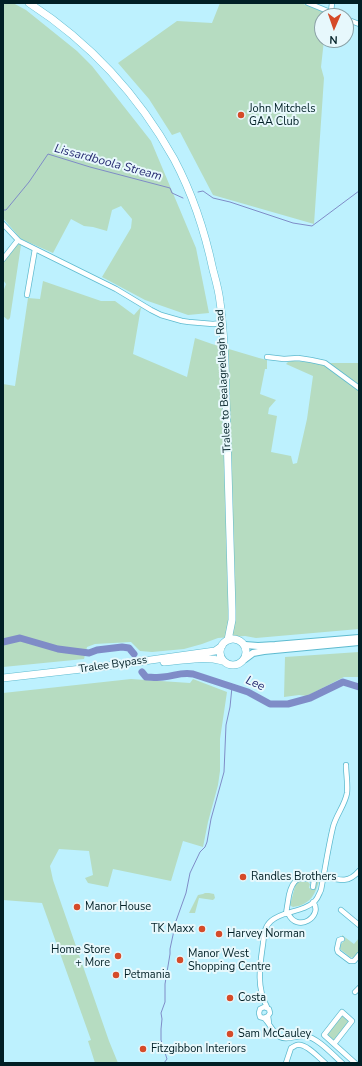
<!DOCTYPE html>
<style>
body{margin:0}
#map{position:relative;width:362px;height:1066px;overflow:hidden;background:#bdf1fe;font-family:"Nunito Sans",sans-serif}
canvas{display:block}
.frame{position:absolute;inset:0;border:4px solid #011f25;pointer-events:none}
.north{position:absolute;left:314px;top:8px;width:40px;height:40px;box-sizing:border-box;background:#e7f8fc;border:1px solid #8ba1a6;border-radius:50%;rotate:182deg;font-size:11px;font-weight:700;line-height:16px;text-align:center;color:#011f25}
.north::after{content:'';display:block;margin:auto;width:14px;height:18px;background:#d54b29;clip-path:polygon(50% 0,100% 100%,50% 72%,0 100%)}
</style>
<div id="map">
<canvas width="362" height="1066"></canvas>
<div class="frame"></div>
<div class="north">N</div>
</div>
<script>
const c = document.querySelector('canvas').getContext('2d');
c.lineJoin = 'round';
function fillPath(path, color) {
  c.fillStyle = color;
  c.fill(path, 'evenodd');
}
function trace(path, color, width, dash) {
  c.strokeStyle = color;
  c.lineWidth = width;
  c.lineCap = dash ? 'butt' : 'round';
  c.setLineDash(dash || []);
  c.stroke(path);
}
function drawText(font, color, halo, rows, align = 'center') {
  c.font = font + ' "Nunito Sans",sans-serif';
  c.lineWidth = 4;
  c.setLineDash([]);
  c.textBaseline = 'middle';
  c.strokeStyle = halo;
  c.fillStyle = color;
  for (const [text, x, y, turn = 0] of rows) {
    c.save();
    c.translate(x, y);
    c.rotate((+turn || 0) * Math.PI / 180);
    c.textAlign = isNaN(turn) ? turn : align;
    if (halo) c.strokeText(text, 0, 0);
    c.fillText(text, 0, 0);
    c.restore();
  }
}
fillPath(new Path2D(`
 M3,3H13L26,10L77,51L92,66L151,141L196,248L209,313L188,315L145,300L102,277L131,228L132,219L121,206L112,210L107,231L93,227L84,226L71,219L53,253L21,239L3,218Z
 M220,3H301L326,13L325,16H322V40H324L321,67L324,78L314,224L213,195L180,132L172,135L149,99L118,63L177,21L212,23Z
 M18,244L21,245L10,318L8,320L3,316V292L6,284L3,280V260L14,246Z
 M43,281L101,301H115L134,315L141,307L133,354L187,377L195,338L212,344L259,358L267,360V369H265L260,394L276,400L269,408L268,414L277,416L271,452L291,456L293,464L297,463L307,419L313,376L286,364L288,362L292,361L314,362L326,366L359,391V629L256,638L245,636L218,638L202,644L184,649L152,652L140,651L131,642L95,644L87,647L84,659L3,667V384L15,386L28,298L40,299Z
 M329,363H359V385Z
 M359,652V677H344L307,696L299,695L284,697L285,657Z
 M131,679L190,683L193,679L227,692L220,739V771L218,785L208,822L203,847L183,841L171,881L113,869L108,887L88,883L85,878L93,875L89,851L59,849L50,866L53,880L109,1041L118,1063H95L88,1041L91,1040L42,903L3,900V693Z
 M298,881L308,882L310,884L309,888L314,890L317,881H319C315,896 309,905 293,907L291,906L290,905L296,883Z
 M205,893H209L214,894L215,898L213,900L199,898L195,913H189L198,895L203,894Z
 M342,935L354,944L359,938V952L353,958L350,957L340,949L341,944L345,940V938L342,936Z
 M342,1015L349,1021L333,1041L326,1036Z`), '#b6dcc1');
trace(new Path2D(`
 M198,192L203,191L213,198L230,202L293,223L312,226L359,191
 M3,210H6L29,182L48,154L90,167L170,188L172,193L183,198
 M164,1063L167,1059L161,1040V1029L162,1019L161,1013L165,1002V984L170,954V949L176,921L186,893L190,873L200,852L205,847L207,842L211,819L224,772L226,725L230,707L232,687`), '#7f8cc7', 1);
trace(new Path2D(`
 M3,642L20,638L58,649L89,653L97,650L122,647L129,648L134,654
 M142,672L146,677C151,677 157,678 163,677C175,676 180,672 193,674L248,692L270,704H288L310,698L343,682L359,687`), '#7f8cc7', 7);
const minor = new Path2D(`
 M308,3L340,16
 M331,12L332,3
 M346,19L359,24
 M3,224L19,241L116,289L151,310L161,315L182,321L189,322L213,324L222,323
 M3,259L18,240
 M27,295L35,249
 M267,357L284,359L298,358L311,360L325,363L359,388
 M324,876C339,880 348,884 359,871
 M341,910L359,925
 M288,913C297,934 324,916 313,902
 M286,914C287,907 288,901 289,895C293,878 299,876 314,880L313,887
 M342,939L339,940L337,949L338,952L350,961H354L359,955
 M355,992L359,988
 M267,1007C256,987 260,965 263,944C264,936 264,927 271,921C283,910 303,913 315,901C318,898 319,894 321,890C325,869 328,848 333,827C336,815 345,805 347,793C348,783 346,774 346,765
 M268,1016L264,1018L260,1017L259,1013L260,1009L264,1007L269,1009L270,1013L268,1016L269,1023
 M264,1018C270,1024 274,1034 280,1037C288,1041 296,1035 305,1036C317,1037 333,1055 342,1063
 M334,1044L352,1021L342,1012L324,1035L355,1063
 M286,1063L291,1048C293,1047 296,1045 297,1045C306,1043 319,1058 325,1063`);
const major = new Path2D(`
 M245,645L258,646L275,645L359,638
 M245,659L253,653L264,651L359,642`);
const highway = new Path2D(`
 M29,3C89,42 139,96 174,159C192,193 205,232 213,270C216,281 219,291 220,302C223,322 224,343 225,363L232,610V620L228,640
 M220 652a13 13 0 1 1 26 0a13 13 0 1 1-26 0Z
 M164,662C184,660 204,656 223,661
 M3,678L108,666L215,651L222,646`);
trace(minor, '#5dbacf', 6);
trace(major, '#5dbacf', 8);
trace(highway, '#5dbacf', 8);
trace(minor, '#fff', 4.5);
trace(major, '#fff', 6);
trace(highway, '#fff', 7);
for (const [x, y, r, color] of [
 [241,115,4,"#d54b29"],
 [243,877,4,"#d54b29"],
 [77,907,4,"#d54b29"],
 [202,929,4,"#d54b29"],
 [219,934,4,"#d54b29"],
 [118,956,4,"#d54b29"],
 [180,960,4,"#d54b29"],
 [116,975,4,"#d54b29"],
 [230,998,4,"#d54b29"],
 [230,1034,4,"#d54b29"],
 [143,1049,4,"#d54b29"]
]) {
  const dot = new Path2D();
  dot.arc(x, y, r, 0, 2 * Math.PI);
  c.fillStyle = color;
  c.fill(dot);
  trace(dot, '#e7f8fc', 1.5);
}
drawText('11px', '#011f25', '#e7f8fc', [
 ["John Mitchels",249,109],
 ["GAA Club",249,122],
 ["Randles Brothers",251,877],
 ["Manor House",85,907],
 ["TK Maxx",194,929,"right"],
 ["Harvey Norman",227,934],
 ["Home Store",110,950,"right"],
 ["+ More",110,963,"right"],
 ["Manor West",188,954],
 ["Shopping Centre",188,967],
 ["Petmania",124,975],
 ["Costa",238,998],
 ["Sam McCauley",238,1034],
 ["Fitzgibbon Interiors",151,1049]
], 'left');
drawText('11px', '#011f25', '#e7f8fc', [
 ["Tralee to Bealagrellagh Road",224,381,-93],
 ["Tralee Bypass",113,665,-8]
]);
drawText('italic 12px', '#252970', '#e7f8fc', [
 ["Lissardboola Stream",108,163,15],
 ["Lee",255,684,24]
]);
</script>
